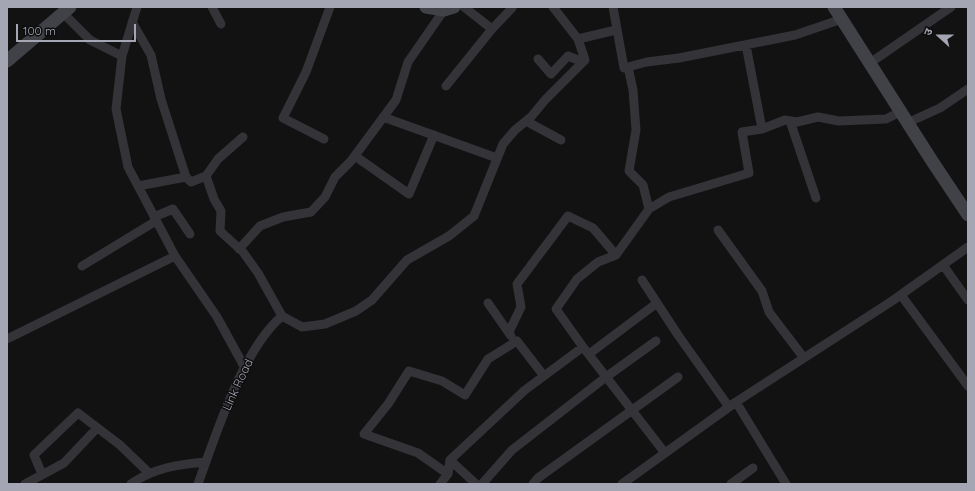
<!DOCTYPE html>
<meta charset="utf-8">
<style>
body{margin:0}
#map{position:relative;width:975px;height:491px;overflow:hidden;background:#121213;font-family:Quicksand,"Noto Sans Devanagari",sans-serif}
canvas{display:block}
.frame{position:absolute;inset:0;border:8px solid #a4a7b3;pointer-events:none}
.north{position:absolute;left:919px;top:16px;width:40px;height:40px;-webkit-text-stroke:3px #0d0d0e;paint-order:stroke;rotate:291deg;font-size:11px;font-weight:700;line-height:16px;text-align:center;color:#a4a7b3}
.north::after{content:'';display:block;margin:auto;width:14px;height:18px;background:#a4a7b3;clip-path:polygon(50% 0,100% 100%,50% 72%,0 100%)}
.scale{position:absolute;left:16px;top:24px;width:120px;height:18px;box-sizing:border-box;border:2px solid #a4a7b3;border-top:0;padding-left:5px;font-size:12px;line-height:14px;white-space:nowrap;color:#a4a7b3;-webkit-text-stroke:3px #0d0d0e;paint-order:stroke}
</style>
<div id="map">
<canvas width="975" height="491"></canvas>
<div class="frame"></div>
<div class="north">उ</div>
<div class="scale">100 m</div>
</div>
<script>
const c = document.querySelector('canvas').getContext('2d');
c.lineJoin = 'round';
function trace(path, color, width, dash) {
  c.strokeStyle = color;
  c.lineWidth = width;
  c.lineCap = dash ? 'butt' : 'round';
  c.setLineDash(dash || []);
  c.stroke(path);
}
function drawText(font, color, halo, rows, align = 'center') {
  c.font = font + ' Quicksand,sans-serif';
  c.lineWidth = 3;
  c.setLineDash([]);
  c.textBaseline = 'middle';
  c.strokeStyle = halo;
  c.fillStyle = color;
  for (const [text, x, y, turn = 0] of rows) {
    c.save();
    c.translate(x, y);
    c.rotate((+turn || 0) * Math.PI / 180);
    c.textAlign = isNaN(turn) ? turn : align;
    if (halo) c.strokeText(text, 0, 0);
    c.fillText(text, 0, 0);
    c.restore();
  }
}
trace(new Path2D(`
 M137,7L122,56L116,109L128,167L175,256L217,317L245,368
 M212,7L221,24
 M464,7L492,29
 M553,7L578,39
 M613,7L624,68L647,62L679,58L795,35L842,19
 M63,13L90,40L122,56
 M132,22L151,55L161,99L186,177L138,186
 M538,59L551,74L568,56L583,62
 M870,63L951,7
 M446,86L492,29L512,8
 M383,117L497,158
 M526,121L561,140
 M790,121L816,198
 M907,123L940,108L968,89
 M762,129L785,120L797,122L818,117L839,121L886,119L900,112
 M324,139L283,118L306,72L330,7
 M355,156L409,194L434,135
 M206,176L218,159L243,137
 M186,177L191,182L206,176L214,199L221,211L220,231L243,252L258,273L282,316L302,327L325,324L356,311L372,300L407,260L449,236L474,216L503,144L515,130L531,117L545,100L585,60L578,39L616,30
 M649,209L669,197L749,173L742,132L762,129L746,45
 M154,217L173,209L190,234
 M718,230L762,291L769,312L804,358
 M239,249L260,226L283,217L311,212L325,197L335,177L351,161L396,100L408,62L444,10
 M943,265L968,300
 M82,266L156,221
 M642,280L678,335L729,407
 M901,295L968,386
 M488,303L511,336
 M509,332L521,307L517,284L568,216L593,228L616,255
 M7,339L175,256
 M583,347L556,309L577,279L598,262L616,255L649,209L643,185L629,171L636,130L633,90L628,67
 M589,354L657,303
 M736,402L786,484
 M450,460L476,484
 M42,474L34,455L78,413L120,445L149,473
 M448,474L418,453L364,434L388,404L409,371L442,381L465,395L488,359L517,341L544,376
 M25,484L64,463L97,428
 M131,484C153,468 180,464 206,462
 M198,484C216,435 242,350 282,316
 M440,484L448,474L450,460L525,390L583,347L665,453
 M482,484L512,450L606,377L656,341
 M533,484L538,478L678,377
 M622,484L736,402L892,301L968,247
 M731,484L753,468`), '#333338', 9);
trace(new Path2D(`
 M426,7L444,10L454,7
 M834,7L932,161L968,215
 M7,61L70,7`), '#414247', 13);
drawText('12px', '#a4a7b3', '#0d0d0e', [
 ["Link Road",238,385,-65]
]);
</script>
